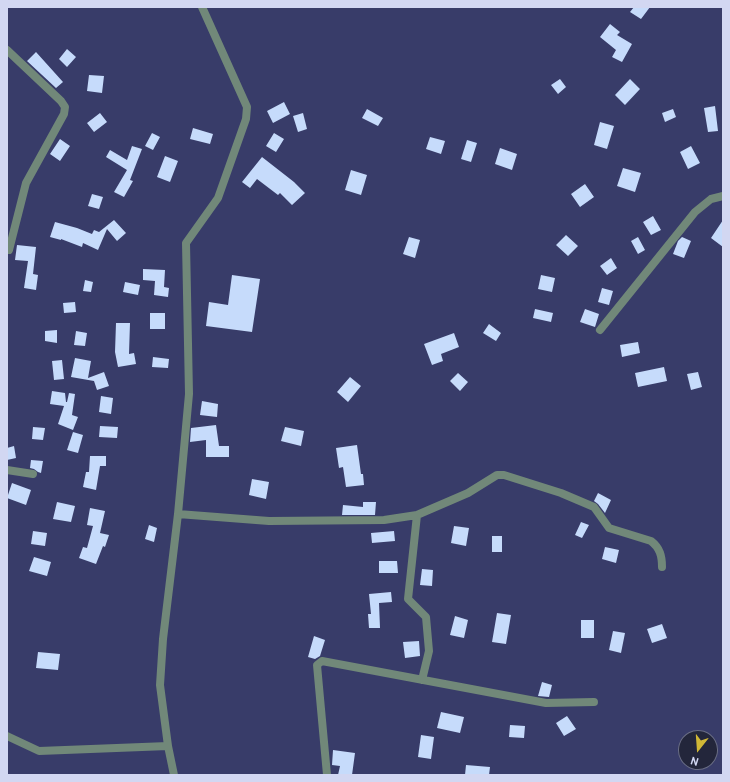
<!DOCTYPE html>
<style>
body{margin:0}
#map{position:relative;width:730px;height:782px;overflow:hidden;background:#383c69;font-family:Overpass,sans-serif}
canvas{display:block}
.frame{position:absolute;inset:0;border:8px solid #d2d7f2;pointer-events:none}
.north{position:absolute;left:678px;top:730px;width:40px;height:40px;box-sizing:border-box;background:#23263b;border:1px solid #696d84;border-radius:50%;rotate:197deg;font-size:11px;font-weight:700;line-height:16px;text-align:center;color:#d2d7f2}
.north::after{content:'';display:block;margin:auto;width:14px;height:18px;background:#d0b736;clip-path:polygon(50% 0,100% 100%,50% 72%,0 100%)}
</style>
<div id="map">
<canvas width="730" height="782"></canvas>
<div class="frame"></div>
<div class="north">N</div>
</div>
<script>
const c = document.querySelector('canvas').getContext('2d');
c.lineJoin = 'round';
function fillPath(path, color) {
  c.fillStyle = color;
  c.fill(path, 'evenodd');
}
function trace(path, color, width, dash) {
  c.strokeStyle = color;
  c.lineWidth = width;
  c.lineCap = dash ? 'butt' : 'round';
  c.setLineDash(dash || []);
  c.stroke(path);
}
fillPath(new Path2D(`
 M634,7H650L641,19L630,12Z
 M610,24L620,32L617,35L632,44L622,62L612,57L616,50L600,37Z
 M67,49L76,57L67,67L59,59Z
 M36,52L63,82L56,88L27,61Z
 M89,75L104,76L102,93L87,91Z
 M560,79L566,87L558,94L551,85Z
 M630,79L640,89L625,105L615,95Z
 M284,102L290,114L273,123L267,111Z
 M715,106L718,131L708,132L704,108Z
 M367,109L383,118L378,126L362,118Z
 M673,109L676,117L665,122L662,113Z
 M100,113L107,122L94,132L87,123Z
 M303,113L307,129L298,132L293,116Z
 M600,122L614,126L607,149L594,145Z
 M193,128L213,134L210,144L190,139Z
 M152,133L160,137L153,150L145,146Z
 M274,133L284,139L276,152L266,146Z
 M430,137L445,141L441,154L426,149Z
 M60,139L70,146L60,161L50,154Z
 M467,140L477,143L471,162L461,159Z
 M132,146L142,149L130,180L133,181L124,197L114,192L127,170L106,157L110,150L127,160Z
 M691,146L700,163L688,169L680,152Z
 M500,148L517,154L512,170L495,164Z
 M165,156L178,161L170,182L157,177Z
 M262,157L294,182L305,193L292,205L280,193L278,195L257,179L250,188L242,182Z
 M623,168L641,173L635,192L617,186Z
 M351,170L367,175L361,195L345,190Z
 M585,184L594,197L580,207L571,194Z
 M92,194L103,197L99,209L88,206Z
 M653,216L661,230L651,235L643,222Z
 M114,220L126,233L117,241L107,229L98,250L83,243L82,247L61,239V240L50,237L55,222L77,228L92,234L94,230L99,232Z
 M723,220V247L711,238Z
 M566,235L578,246L568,256L556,245Z
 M409,237L420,240L415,258L403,254Z
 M638,237L645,250L638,254L631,241Z
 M682,237L691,241L684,258L673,254L678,241Z
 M17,245L36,247L33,274L38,275L36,290L24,288L28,261L15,260Z
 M611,258L617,268L607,275L600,266Z
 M143,269L165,270L164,287L169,288L168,297L154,295L155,281L143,280Z
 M232,275L260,279L252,332L206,326L209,302L228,305Z
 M541,275L555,278L552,292L538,289Z
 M85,280L93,282L91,292L83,291Z
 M125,282L140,285L138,295L123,292Z
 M602,288L613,291L609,305L598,302Z
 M75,302L76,312L64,313L63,303Z
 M535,309L553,313L551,322L533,318Z
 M585,309L599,314L595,327L580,322Z
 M150,313H165V329H150Z
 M116,323H130L129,354L134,353L136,364L118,367L115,352Z
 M489,324L501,333L496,341L483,333Z
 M57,330V343L45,341V331Z
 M76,331L87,333L85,346L74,345Z
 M454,333L459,347L441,354L443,361L432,365L424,344Z
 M638,342L640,353L622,357L620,345Z
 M153,357L169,359L168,368L152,367Z
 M75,358L91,361L88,378L104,372L109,386L97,390L94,381L71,377Z
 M62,360L64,379L54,380L52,361Z
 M664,367L667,381L638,387L635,373Z
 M698,372L702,387L691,390L687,374Z
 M458,373L468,382L460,391L450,381Z
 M350,377L361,386L348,402L337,392Z
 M52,391L65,393L66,402H67L69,393L75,394L72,415L78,417L73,430L58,424L64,406L50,404Z
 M101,396L113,398L111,414L99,412Z
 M202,401L218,404L217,417L200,415Z
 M216,425L219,446H229V457H206V440L190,442L191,428Z
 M100,426L118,427L117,438L99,437Z
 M33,427L45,428L43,440L32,439Z
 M285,427L304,431L301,446L281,441Z
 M73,432L83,435L78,453L67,450Z
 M357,445L361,474H363L364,485L346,487L343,467L339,468L336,448Z
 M14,446L16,458L7,460V448Z
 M90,456H106V466H100L96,490L83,487L86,472H89Z
 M31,460L43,461L41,473L38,472L34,469L30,468Z
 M252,479L269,482L266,499L249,495Z
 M12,483L31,490L26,505L7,498Z
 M598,493L611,500L605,513L598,504L594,501Z
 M57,502L75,506L71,522L53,519Z
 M363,502H376L375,515H342L343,505L363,507Z
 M90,508L105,511L100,533L109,535L105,547L103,546L96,564L79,558L83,547L87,548L93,526L87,525Z
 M581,522L589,525L582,538L575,535Z
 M149,525L157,528L154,542L145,539Z
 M454,526L469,528L466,546L451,543Z
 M33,531L47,533L45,546L31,544Z
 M394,531L395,541L372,543L371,533Z
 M492,536H502V552H492Z
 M605,547L619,550L616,563L602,559Z
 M34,557L51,562L47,576L29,571Z
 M379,561H397L398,573H379Z
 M422,569L433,570L432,586L420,585Z
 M391,592L392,602L379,603L380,628H369L368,614H371L369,594Z
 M497,613L511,615L506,644L492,642Z
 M455,616L468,620L464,638L450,635Z
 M581,620H594V638H581Z
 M662,624L667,638L652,643L647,629Z
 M613,631L625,633L621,653L609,650Z
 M314,636L325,640L320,656L315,659L308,657Z
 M419,641L420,656L405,658L403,642Z
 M38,652L60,654L58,670L36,668Z
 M542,682L552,685L549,697L538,696Z
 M441,712L464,717L460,733L437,728Z
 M567,716L576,729L564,736L556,723Z
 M510,725L525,726L524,738L509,737Z
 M421,735L434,737L431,759L418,757Z
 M333,750L355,753L352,775H338L340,766L332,765Z
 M466,765L490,767L489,775H465Z`), '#c6dbfb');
trace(new Path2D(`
 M7,50L61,101L65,107L64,114L26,183L9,250
 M600,330L695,212L711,199L723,196
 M7,470L33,474
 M178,514L269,521L384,520L417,515L468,493L497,475H504L561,493L594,507L609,528L651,541C660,548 662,556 662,567
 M417,515L408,599L426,617L429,651L422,680
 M7,736L39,751L168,746L160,685L163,639L178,514L189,394L186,243L218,198L246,119L247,107L202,7
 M168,746L174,775
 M327,775L317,665L322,661L546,703L594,702`), '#718879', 8);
</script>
